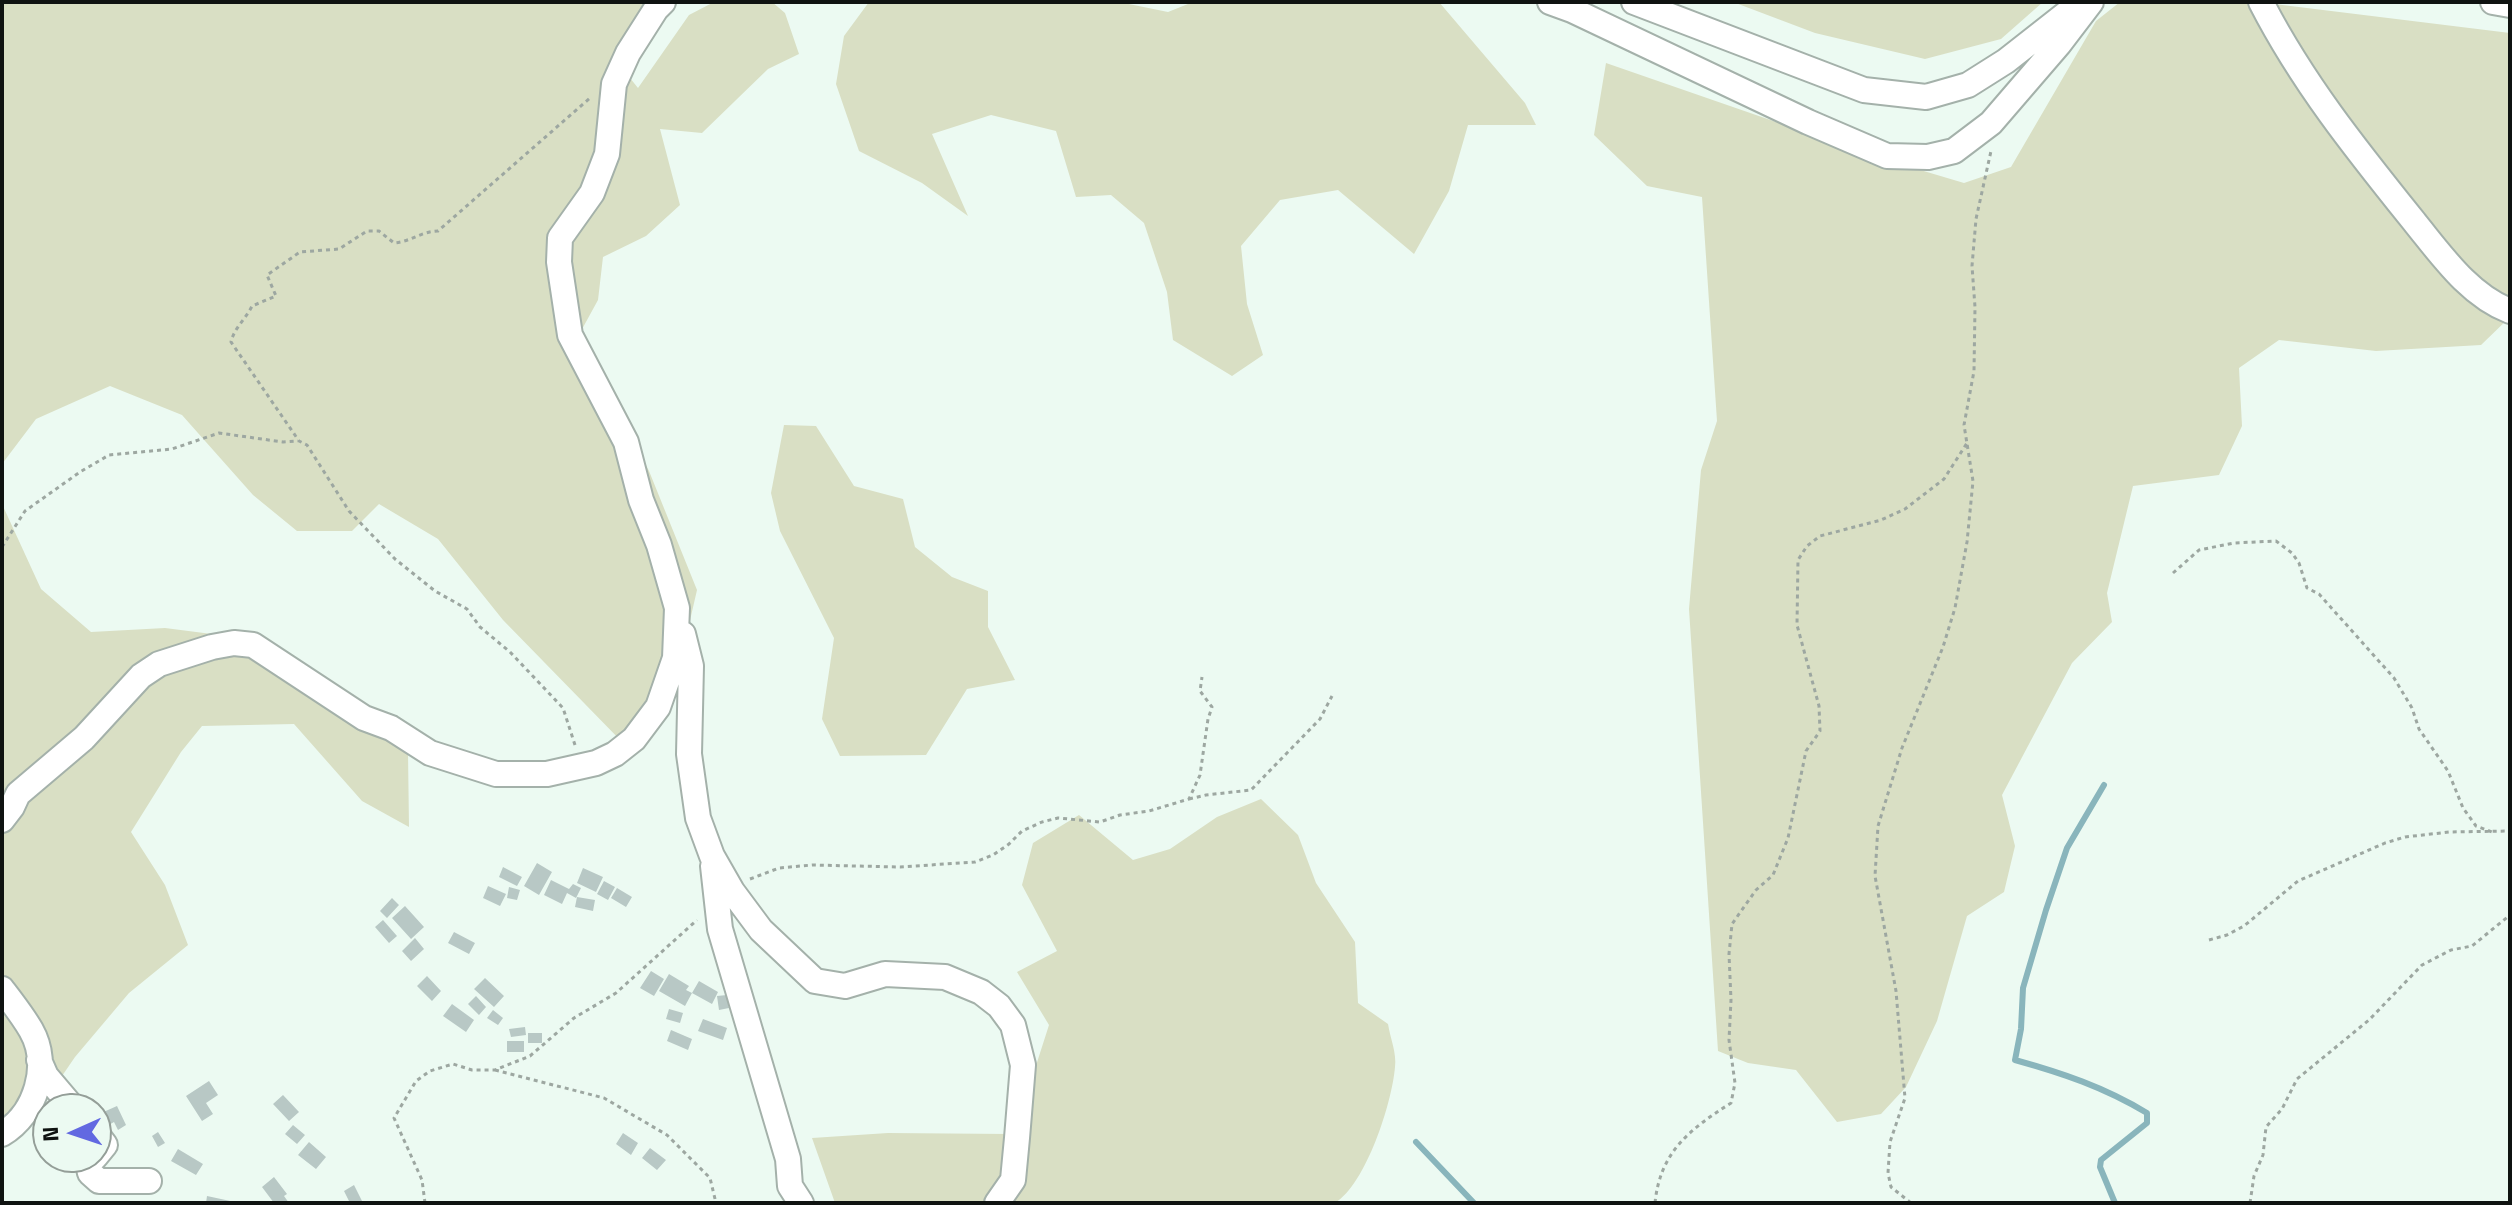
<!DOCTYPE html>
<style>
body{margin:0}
#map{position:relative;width:2512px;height:1205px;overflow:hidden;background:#ecfaf2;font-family:"Titillium Web",sans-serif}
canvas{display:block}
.frame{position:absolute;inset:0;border:4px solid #0f1311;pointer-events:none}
.north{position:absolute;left:32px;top:1093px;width:80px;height:80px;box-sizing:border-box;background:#ecfaf2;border:2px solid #949e98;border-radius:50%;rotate:267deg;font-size:22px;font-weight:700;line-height:32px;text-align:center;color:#0f1311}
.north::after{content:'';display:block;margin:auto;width:28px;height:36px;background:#6269e1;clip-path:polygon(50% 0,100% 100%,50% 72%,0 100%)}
</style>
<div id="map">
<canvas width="2512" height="1205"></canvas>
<div class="frame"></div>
<div class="north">N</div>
</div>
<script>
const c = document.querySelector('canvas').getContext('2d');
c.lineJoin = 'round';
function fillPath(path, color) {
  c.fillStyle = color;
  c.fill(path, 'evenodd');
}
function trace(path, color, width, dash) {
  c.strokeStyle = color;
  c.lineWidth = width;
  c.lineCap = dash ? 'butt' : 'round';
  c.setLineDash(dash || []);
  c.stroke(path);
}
fillPath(new Path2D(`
 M2,2H659L618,63L638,88L689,15L714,2H772L785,13L799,54L768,69L702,133L660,129L680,205L646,236L603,257L598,300L575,342L613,402L649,471L697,590L676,681L625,745L503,620L438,539L379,504L352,531H297L253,495L182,415L110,386L36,419L2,464Z
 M869,2H1119L1168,12L1193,2H1439L1525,103L1536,125H1468L1449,191L1414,254L1338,190L1280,200L1241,246L1247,304L1263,355L1232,376L1173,340L1167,292L1144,223L1111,195L1076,197L1056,131L991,115L932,134L968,216L922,183L859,151L836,84L844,36Z
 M1733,2H2043L2001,39L1925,59L1815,33Z
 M2120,2H2258L2510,33V317L2481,345L2376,351L2279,340L2239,368L2242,426L2219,475L2133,486L2107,593L2112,622L2072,663L2002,795L2015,846L2004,892L1967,916L1937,1021L1906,1087L1881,1114L1837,1122L1796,1070L1748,1063L1718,1051L1689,609L1701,470L1717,421L1702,197L1647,186L1594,135L1606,63L1880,158L1964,183L2011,167L2096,21Z
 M784,425L816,426L854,486L903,499L915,547L952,577L988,591V627L1015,680L967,689L926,755L840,756L822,719L834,638L780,531L771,493Z
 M2,504L41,589L91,632L165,628L235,637L408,753L409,827L362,801L294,724L202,726L181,752L131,832L165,885L188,945L129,993L75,1057L25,1130L2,1141Z
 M1261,799L1298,835L1316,883L1355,942L1358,1003L1388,1024C1390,1037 1397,1054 1395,1067C1392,1103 1366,1184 1335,1203H835L812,1138L888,1133L1010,1134L1032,1078L1049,1025L1017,972L1057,951L1022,885L1033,843L1079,815L1133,860L1170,849L1217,817Z`), '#d9dfc4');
trace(new Path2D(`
 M2104,785L2067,848L2046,910L2023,988L2021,1029L2015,1060C2062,1073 2104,1087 2147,1113V1123L2101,1160L2100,1167L2115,1203
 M1416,1142L1474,1203`), '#89b5bc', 6);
fillPath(new Path2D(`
 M537,863L552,872L539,895L524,886Z
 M503,867L522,877L517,886L499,877Z
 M583,868L603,877L596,892L577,883Z
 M551,880L569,889L573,884L581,888L576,898L567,893L562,904L544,895Z
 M604,881L615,887L608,900L597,894Z
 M488,886L506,894L500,906L483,898Z
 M509,887L520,890L517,900L507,898Z
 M617,888L632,897L626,907L611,898Z
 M577,897L595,900L593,911L575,907Z
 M392,898L399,905L387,918L380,911Z
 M405,906L424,927L411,939L392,918Z
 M383,920L397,936L389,943L375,927Z
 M454,932L475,943L469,954L448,943Z
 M415,938L424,949L411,961L402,951Z
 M651,971L664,979L654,996L640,988Z
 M669,974L689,986L686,990L692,993L685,1006L659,991Z
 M427,976L441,991L432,1001L417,986Z
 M485,978L504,996L494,1007L474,989Z
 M699,981L718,992L712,1004L692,993Z
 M727,995L729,1008L719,1010L717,996Z
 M476,996L486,1007L479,1015L468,1004Z
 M452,1004L474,1020L466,1032L443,1016Z
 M669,1009L683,1013L680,1023L666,1019Z
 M493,1010L503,1018L498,1025L487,1018Z
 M703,1019L727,1028L723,1040L698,1031Z
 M525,1027L526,1035L511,1037L509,1029Z
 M671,1030L692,1039L688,1050L667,1041Z
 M528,1033H542V1043H528Z
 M507,1041H524V1052H507Z
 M209,1081L218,1095L206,1103L213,1114L202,1121L186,1096Z
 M283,1095L299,1112L289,1121L273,1104Z
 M117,1106L126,1125L118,1130L114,1122L105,1127L99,1114Z
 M293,1125L305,1135L297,1144L285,1134Z
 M158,1132L165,1143L158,1147L152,1136Z
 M623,1133L638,1143L631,1155L616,1144Z
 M309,1142L326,1157L316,1169L298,1155Z
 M650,1148L666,1160L657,1170L642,1158Z
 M178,1149L203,1164L196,1175L171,1161Z
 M274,1177L287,1194L284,1196L289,1203H274L262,1187Z
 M354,1185L363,1203H350L344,1191Z
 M207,1196L235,1202V1203H206Z`), '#b8c8c5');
const minor = new Path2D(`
 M1550,2L1572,10L1808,122L1887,156L1928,157L1954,151L1991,123L2059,44L2091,2
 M1634,2L1864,90L1926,97L1968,85L2006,61L2076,6
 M2261,2C2303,84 2359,153 2416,224C2442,256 2470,296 2510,311
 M2493,2L2510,5
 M683,634L691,666L689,754L698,818L712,856L732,891L761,930L815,981L845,986L885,974L945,977L981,992L999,1006L1013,1025L1023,1065L1017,1138L1013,1180L997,1203
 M2,820L12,807L18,794L84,738L141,676L159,664L212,647L234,643L253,645L364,718L391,728L430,753L496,774H547L596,763L615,754L634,739L658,707L675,658L677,608L659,545L641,500L626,442L570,335L559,262L560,238L592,193L607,154L614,84L628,53L656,9L663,2
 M713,866L720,929L788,1159L790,1186L801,1203
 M2,989C12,1002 23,1016 31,1030C51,1065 36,1114 2,1134
 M39,1060L46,1076L74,1109
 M96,1133L105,1145L96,1156
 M95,1157L88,1164L90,1173L99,1181H149`);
trace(minor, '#a4b1aa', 28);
trace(new Path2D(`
 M2,547L25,511L80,472L109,455L172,449L219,433L283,442L298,441
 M2173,573L2199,550L2234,543L2276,541L2292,553L2299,563L2307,588L2319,594L2394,678L2412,708L2419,729L2448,771L2463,808L2476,826L2492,832
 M575,745L563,708L510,652L480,627L467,609L435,591L395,559L349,511L307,445L299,441L231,342C234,328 246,319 252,306L276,296L267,275L300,252L339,249L367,231H379L394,243C410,242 422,231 438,231L590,98
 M1189,799L1206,795L1251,790L1320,719L1332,696
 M750,879L779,868L812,865L900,867L975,862L993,855L1009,844L1022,831L1042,822L1058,818L1100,822L1120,815L1149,811L1189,799L1200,775L1208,719L1212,707L1200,691L1202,677
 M2209,940L2227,935L2244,926L2298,881L2385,843L2405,837L2449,832L2510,831
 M495,1070L604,1098L667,1135L710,1178L716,1203
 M425,1203L422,1180L394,1118L416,1081L430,1071L453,1064L472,1070H495L530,1056L574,1018L616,993L697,920
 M1655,1203C1660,1152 1690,1129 1731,1103L1735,1083L1729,1040L1731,1000L1729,954L1732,924L1756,890L1773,875L1788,838L1806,751L1820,731L1819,706L1797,625L1798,560L1807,546L1820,536L1881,520L1905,509L1944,479L1967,443
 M1911,1203L1891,1187L1888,1173L1890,1142L1905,1098L1896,991L1875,876L1878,826L1902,748L1943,647L1955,608L1967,542L1973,481L1964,425L1974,371L1975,307L1972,266L1976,219L1991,151
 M2250,1203L2254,1176L2263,1155L2266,1127L2282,1109L2297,1079L2369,1020L2422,965L2451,950L2472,946L2510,915`), '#9da7a1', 3, [4, 4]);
trace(minor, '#fff', 24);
</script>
